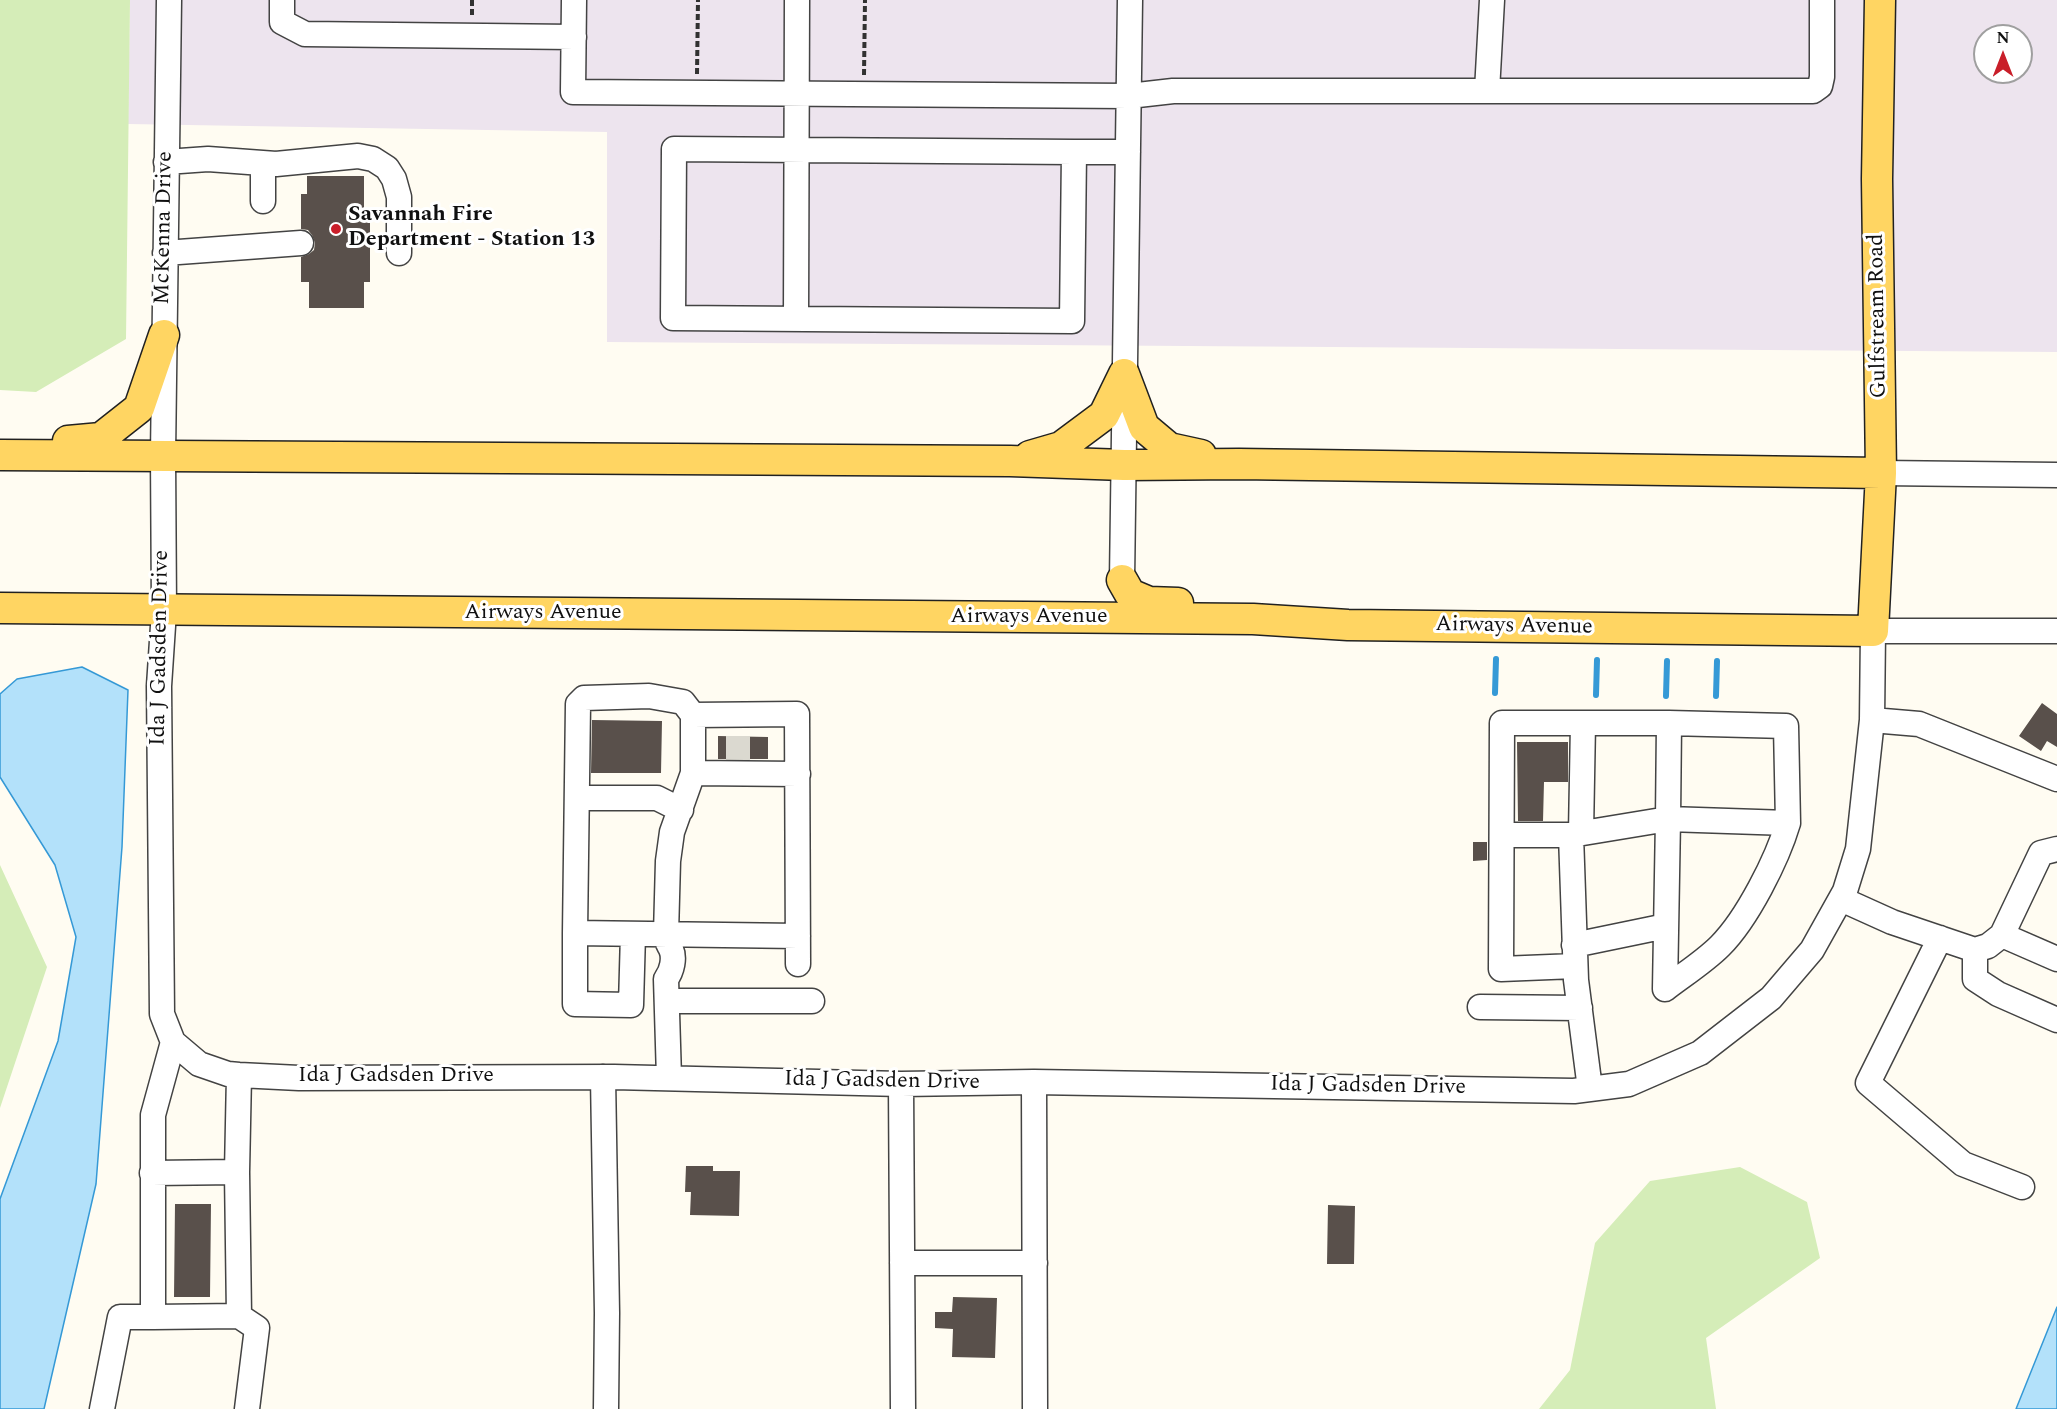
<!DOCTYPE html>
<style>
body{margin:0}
#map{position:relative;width:2057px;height:1409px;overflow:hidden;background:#fffcf2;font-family:Spectral,serif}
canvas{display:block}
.north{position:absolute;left:1973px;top:24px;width:60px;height:60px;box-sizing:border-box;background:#fff;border:2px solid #9f9f9f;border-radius:50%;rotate:0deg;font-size:16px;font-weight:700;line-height:24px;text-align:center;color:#101010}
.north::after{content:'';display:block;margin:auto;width:21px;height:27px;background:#c91e29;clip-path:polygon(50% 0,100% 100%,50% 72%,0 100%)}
</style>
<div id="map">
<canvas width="2057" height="1409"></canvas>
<div class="north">N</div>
</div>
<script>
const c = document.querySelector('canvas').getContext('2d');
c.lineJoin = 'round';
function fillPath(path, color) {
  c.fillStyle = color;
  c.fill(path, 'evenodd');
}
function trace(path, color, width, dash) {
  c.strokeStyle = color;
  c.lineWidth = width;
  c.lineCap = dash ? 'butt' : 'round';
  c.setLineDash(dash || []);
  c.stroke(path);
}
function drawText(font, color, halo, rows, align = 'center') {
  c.font = font + ' Spectral,serif';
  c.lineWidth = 6;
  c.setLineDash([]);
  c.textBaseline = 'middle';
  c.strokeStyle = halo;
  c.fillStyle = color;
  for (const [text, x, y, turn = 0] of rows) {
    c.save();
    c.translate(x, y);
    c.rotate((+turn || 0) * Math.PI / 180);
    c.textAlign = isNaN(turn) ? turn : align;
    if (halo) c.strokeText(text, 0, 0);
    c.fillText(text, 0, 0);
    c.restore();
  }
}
fillPath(new Path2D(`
 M130,0H2057V352L607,342V132L128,124ZM1985,36H2021V72H1985Z`), '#ede4ee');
fillPath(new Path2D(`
 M0,0H130L126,339L36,392L0,390Z
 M0,865L47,967L0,1108Z
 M1740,1167L1807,1202L1820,1258L1706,1338L1716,1409H1539L1570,1370L1595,1243L1650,1181Z`), '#d5edb8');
const water = new Path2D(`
 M82,667L128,690L122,847L96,1184L44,1409H0V1199L58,1041L76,937L55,865L0,777V694L17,679Z
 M2057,1307V1409H2016Z`);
fillPath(water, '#b3e1fa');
trace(water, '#3599d6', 1.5);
trace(new Path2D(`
 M1495,693L1496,659
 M1596,695L1597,660
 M1666,696L1667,661
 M1716,696L1717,661`), '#3599d6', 6);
fillPath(new Path2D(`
 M307,176H364V212H370V282H364V308H309V282H301V257L309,254L314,250L315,243L312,235L308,230L301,229V194H307Z
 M2042,703L2057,714V747L2047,741L2041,751L2019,736Z
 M592,720L662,721L661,773H591Z
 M718,736L768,737V759H718Z
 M1517,742H1568V782H1544L1543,821H1518Z
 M1473,842H1487V860L1473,861Z
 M686,1166H713V1171H740L739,1216L690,1215L691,1192H685Z
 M175,1204H211L210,1297H174Z
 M1328,1205L1355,1206L1354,1264H1327Z
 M953,1297L997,1298L995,1358L952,1357L953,1329L935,1328V1312H952Z`), '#59504b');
trace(new Path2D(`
 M738,736V760`), '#dbd9d0', 24, [24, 12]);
const minor = new Path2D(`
 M169,0L163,455L164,611L159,686L162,1014L173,1042L199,1064L228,1074L239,1075L299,1078L614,1077L901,1084L1034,1082L1574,1091L1629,1084L1700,1053L1771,998L1812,950L1845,891L1858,849L1872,720L1873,631H2057
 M282,0V22L305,34L574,37
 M574,0L573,92L1129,96L1173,91H1813L1820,86L1822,77V0
 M1487,91L1492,0
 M1074,152L1072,321L673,318L674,149L1074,152H1128
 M166,162L208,159L276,164L358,156L373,159L387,168L394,179L399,197V253
 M263,163V201
 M165,253L301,243
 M796,319L797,0
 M1881,473L2057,475
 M1122,580L1130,0
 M693,715L797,714L798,964
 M1872,720L1919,724L2057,779
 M693,773L798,774
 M577,798H657L681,810
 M1581,833L1583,723
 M1502,835H1571
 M1841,899L1892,922L1975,950L1988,946L2002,935L2041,853L2057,849
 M575,933V1004L631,1005L633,934
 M2002,935L2057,959
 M1940,938L1868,1083L1963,1164L2022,1187
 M1574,945L1666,926
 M1975,950V979L1998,994L2057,1020
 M1575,966L1501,969L1502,723H1669
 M667,1001H812
 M1480,1007L1580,1008
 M173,1042L153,1115V1317L239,1316L237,1172
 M603,1077L607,1313L606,1409
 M669,1078L666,979C672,971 675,958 671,949C668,943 666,941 666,934L668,861L672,832L693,773V715L683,702L649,696L584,698L578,704L575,933L798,936
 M1034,1082L1035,1409
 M901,1084L903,1409
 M1590,1089L1576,980L1571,835L1668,819L1665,989C1683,975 1704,962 1720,946C1747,919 1777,860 1788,823L1668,819L1669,723L1786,726L1788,823
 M152,1173L237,1172L239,1075
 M902,1263H1035
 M239,1316L257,1328L247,1409
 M102,1409L120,1317H153`);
const major = new Path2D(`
 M1124,374L1144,427L1169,448L1201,455
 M68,441L101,438L139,408L164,335
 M0,455L1010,461L1124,465L1239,464L1881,473
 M1030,456L1061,447L1104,415L1124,374
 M1122,580L1130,594L1149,602L1178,603
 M0,608L1253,619L1348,625L1873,631L1881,473L1877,179L1880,0`);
trace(minor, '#434343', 27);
trace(major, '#212121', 33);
trace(new Path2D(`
 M472,0V17
 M697,74L698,0
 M864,75L865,0`), '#323232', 4, [6, 3]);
trace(minor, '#fff', 24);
trace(major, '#ffd562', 30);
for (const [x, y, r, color] of [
 [336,229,6,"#c91e29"]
]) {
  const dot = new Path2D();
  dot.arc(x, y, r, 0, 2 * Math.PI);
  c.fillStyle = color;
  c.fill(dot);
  trace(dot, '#fff', 2);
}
drawText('bold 22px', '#101010', '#fff', [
 ["Savannah Fire",348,216],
 ["Department - Station 13",348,241]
], 'left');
drawText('22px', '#101010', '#fff', [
 ["McKenna Drive",165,228,-89],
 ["Gulfstream Road",1879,316,-91],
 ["Airways Avenue",543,614],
 ["Airways Avenue",1029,618],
 ["Airways Avenue",1514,627,1],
 ["Ida J Gadsden Drive",161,648,-89],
 ["Ida J Gadsden Drive",396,1077],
 ["Ida J Gadsden Drive",882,1082,1],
 ["Ida J Gadsden Drive",1368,1087,1]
]);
</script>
